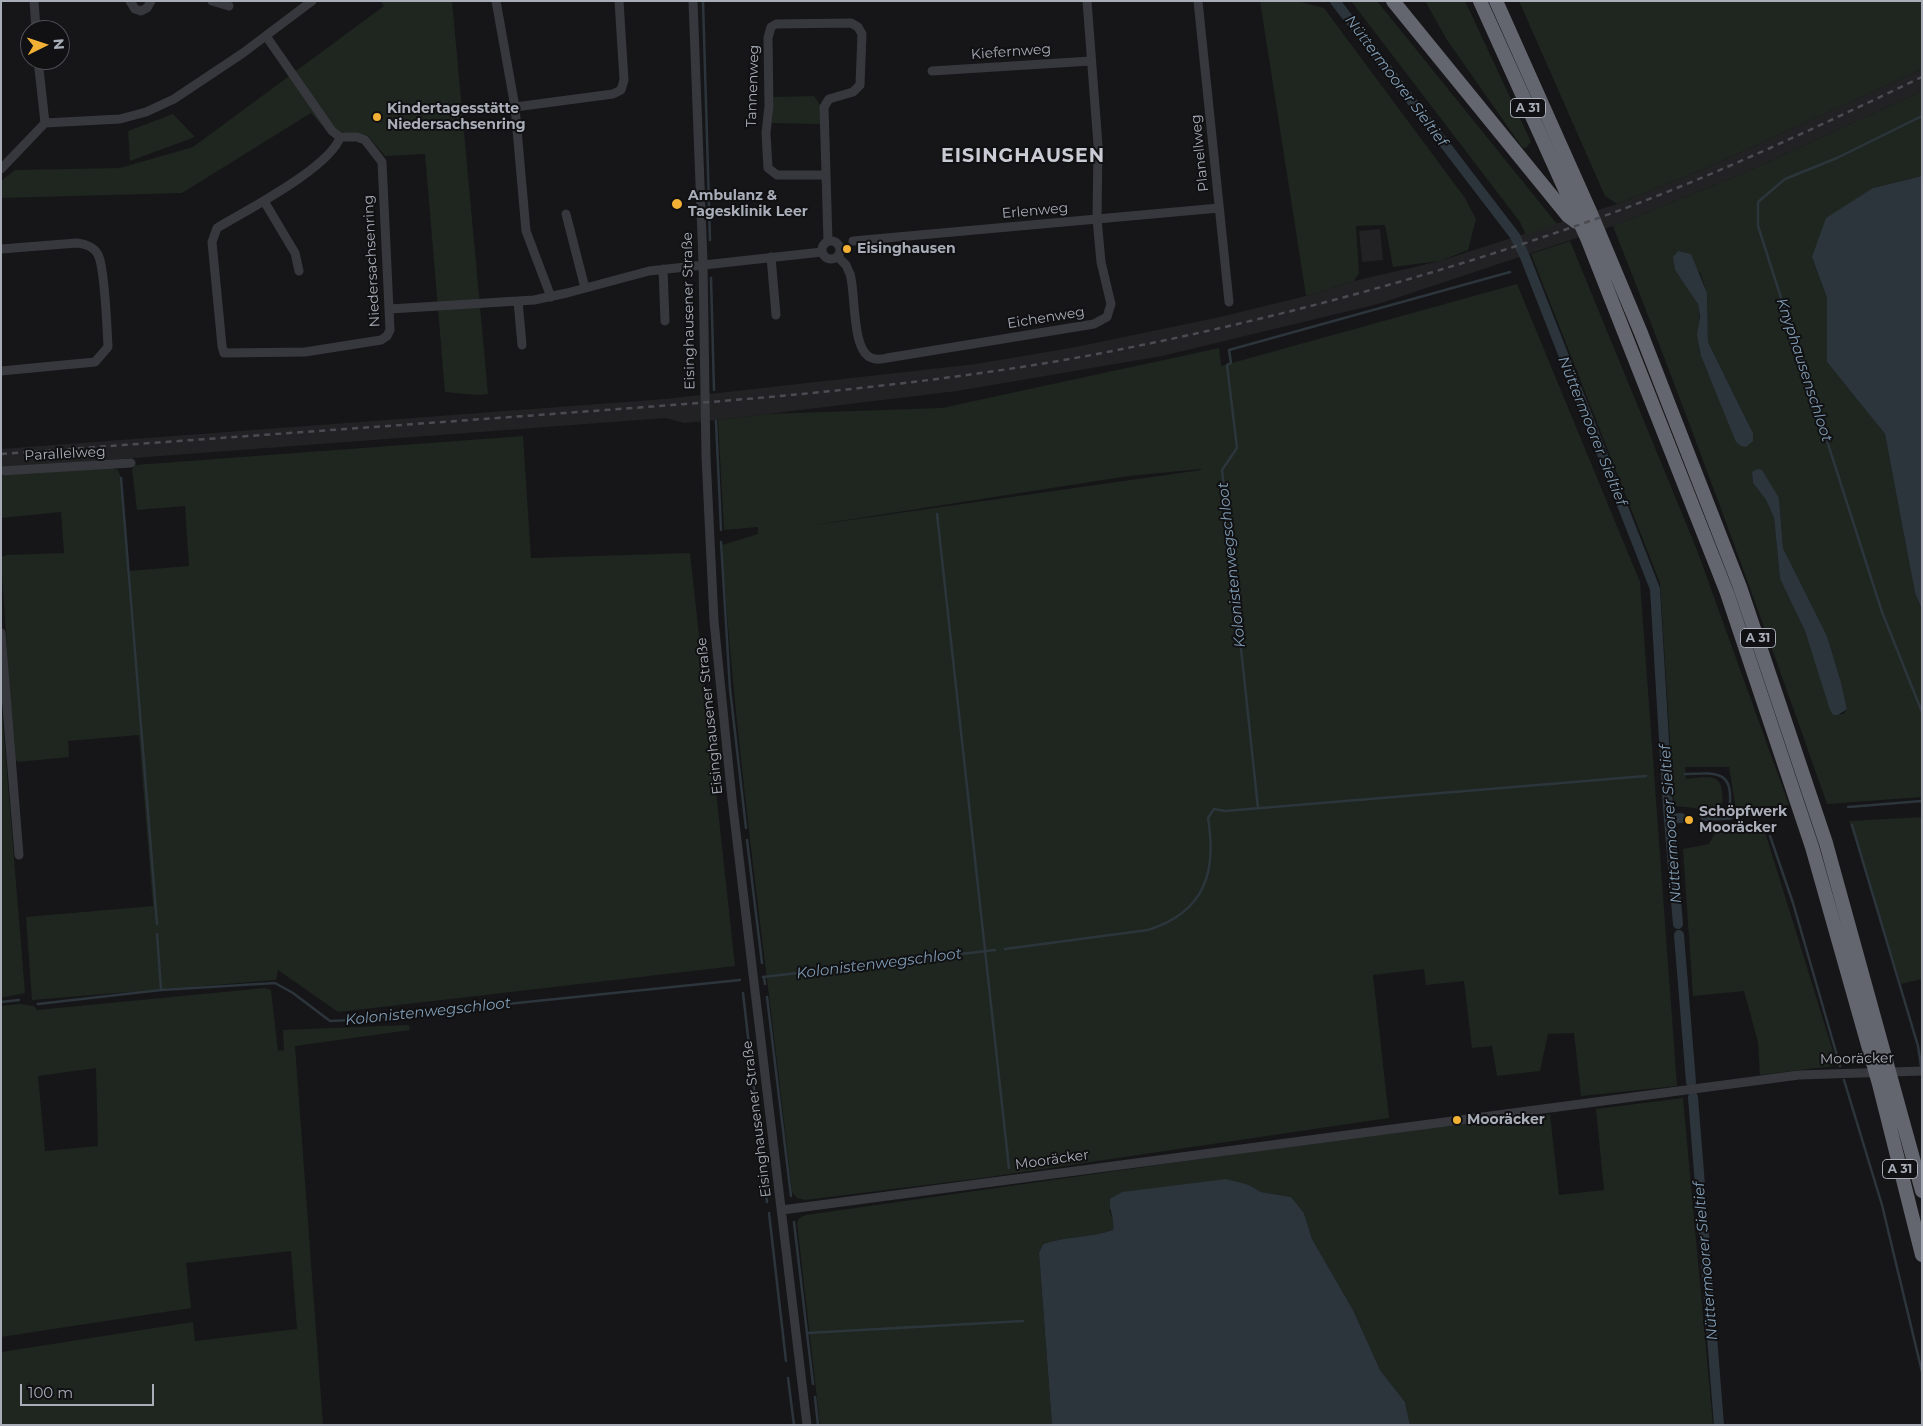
<!DOCTYPE html>
<meta charset="utf-8">
<style>
body{margin:0}
#map{position:relative;width:1923px;height:1426px;overflow:hidden;background:#161618;font-family:Montserrat,sans-serif}
canvas{display:block}
.frame{position:absolute;inset:0;border:2px solid #a8adb8;pointer-events:none}
.north{position:absolute;left:20px;top:20px;width:50px;height:50px;box-sizing:border-box;background:#111113;border:1px solid #4d4f55;border-radius:50%;rotate:86deg;font-size:14px;font-weight:700;line-height:20px;text-align:center;color:#a8adb8}
.north::after{content:'';display:block;margin:auto;width:18px;height:22px;background:#f2b134;clip-path:polygon(50% 0,100% 100%,50% 72%,0 100%)}
.scale{position:absolute;left:20px;top:1384px;width:134px;height:22px;box-sizing:border-box;border:2px solid #a8adb8;border-top:0;padding-left:6px;font-size:15px;line-height:18px;white-space:nowrap;color:#a8adb8;-webkit-text-stroke:4px #111113;paint-order:stroke}
</style>
<div id="map">
<canvas width="1923" height="1426"></canvas>
<div class="frame"></div>
<div class="north">N</div>
<div class="scale">100 m</div>
</div>
<script>
const c = document.querySelector('canvas').getContext('2d');
c.lineJoin = 'round';
function fillPath(path, color) {
  c.fillStyle = color;
  c.fill(path, 'evenodd');
}
function trace(path, color, width, dash) {
  c.strokeStyle = color;
  c.lineWidth = width;
  c.lineCap = dash ? 'butt' : 'round';
  c.setLineDash(dash || []);
  c.stroke(path);
}
function drawText(font, color, halo, rows, align = 'center') {
  c.font = font + ' Montserrat,sans-serif';
  c.lineWidth = 4;
  c.setLineDash([]);
  c.textBaseline = 'middle';
  c.strokeStyle = halo;
  c.fillStyle = color;
  for (const [text, x, y, turn = 0] of rows) {
    c.save();
    c.translate(x, y);
    c.rotate((+turn || 0) * Math.PI / 180);
    c.textAlign = isNaN(turn) ? turn : align;
    if (halo) c.strokeText(text, 0, 0);
    c.fillText(text, 0, 0);
    c.restore();
  }
}
fillPath(new Path2D(`
 M1922,69V91L1742,174L1613,226L1378,304L1162,356L957,391L718,420L684,423L666,418L1,468V449L665,399L976,364L1076,347L1220,317L1306,296L1354,281L1440,261L1617,204L1706,168Z
 M1380,229L1383,260L1362,262L1359,231Z`), '#222225');
fillPath(new Path2D(`
 M381,1H452L488,394L478,395L445,392L425,154L385,156L368,136L343,132L329,133L311,113L182,193L1,198V181L15,170L120,168L193,147L384,6Z
 M1260,1H1297L1324,8L1465,198L1476,219L1468,250L1440,261L1393,267L1385,225L1356,226L1359,273L1354,281L1306,296Z
 M1351,1H1377L1557,224L1526,235L1520,222Z
 M1425,1H1465L1531,142L1526,148L1522,147L1447,40Z
 M1519,1H1922V69L1706,168L1617,204L1605,196Z
 M1922,91V176L1873,188L1812,257L1827,298V362L1885,434L1915,593L1922,609V797L1827,804C1759,610 1689,418 1613,226L1742,174ZM1675,270L1700,272L1707,293L1708,342L1748,422L1753,433V441C1736,416 1709,384 1701,355C1696,338 1702,322 1698,305C1696,293 1682,281 1675,270ZM1752,472L1779,498L1783,548L1827,636L1841,682L1847,709L1843,714L1833,715L1805,631L1780,579L1774,518L1766,500L1753,483Z
 M814,96L820,105V124L772,123L774,97Z
 M173,114L195,137L130,161L128,131Z
 M1570,241L1697,550L1789,805L1736,809L1729,767H1685L1686,779C1700,778 1721,771 1722,791C1722,797 1724,800 1721,806L1698,810L1695,808L1674,806L1660,583L1531,254Z
 M1517,284L1640,582L1677,1086L1581,1096L1574,1033L1548,1034L1540,1071L1497,1076L1492,1046L1472,1048L1464,981L1426,985L1424,969L1373,975L1389,1118L982,1178L805,1200L797,1198L792,1192C769,976 736,762 722,545L758,534V527L724,530L718,420L767,414L942,408L1219,348L1221,366ZM1201,469V470L808,526L1129,476Z
 M523,436L531,558L690,553L735,966L338,1012L278,970L276,980L32,1000L26,917L153,906L139,735L68,741L69,757L18,762L14,757L1,557L7,555L64,553L61,512L1,518V477L5,475L112,468L118,470L121,478L129,571L189,566L185,506L137,510L132,469L135,465Z
 M1,699L25,993L1,998Z
 M1922,817V979L1901,984L1849,821Z
 M1754,825L1762,827L1766,835L1836,1061L1833,1066L1760,1075L1758,1042L1744,991L1693,996L1683,849L1709,844L1716,831Z
 M265,988L271,990L278,1051L284,1050L283,1030L409,1025L410,1030L295,1046L323,1425H1V1352L193,1322L195,1341L297,1329L291,1251L186,1263L191,1308L1,1337V1006L20,1004L34,1006L37,1010ZM96,1068L98,1146L45,1151L38,1076Z
 M1683,1098L1713,1425H1410L1405,1402L1380,1370L1353,1310L1312,1239L1304,1213L1291,1197L1261,1192L1249,1185L1109,1210L1114,1221L1113,1230C1090,1238 1066,1236 1043,1244L1039,1253L1052,1425H820L797,1223L799,1218L806,1215L1390,1132L1550,1114L1559,1195L1604,1190L1596,1109Z`), '#1e261f');
fillPath(new Path2D(`
 M1922,176V609L1915,593L1885,434L1827,362V298L1812,257L1826,218L1873,188Z
 M1678,251L1691,254L1707,293L1708,342L1753,433V441L1746,447L1741,446L1736,442L1701,356L1697,335L1700,317L1698,304L1675,270L1673,257Z
 M1757,469L1762,470L1779,498L1783,548L1827,636L1841,682L1847,709L1838,715H1833L1830,710L1805,631L1780,579L1774,518L1766,500L1753,483L1752,472Z
 M1226,1179L1249,1185L1261,1192L1291,1197L1304,1213L1312,1239L1353,1310L1380,1370L1405,1402L1410,1425H1052L1039,1253L1043,1244C1066,1236 1090,1238 1113,1230C1115,1219 1109,1211 1110,1199L1122,1192Z`), '#2c353c');
trace(new Path2D(`
 M703,1L710,240
 M1922,116L1837,158L1785,179L1758,202V226L1882,612L1922,712
 M711,278L714,390
 M716,421L721,530
 M121,478L157,924
 M937,514L1009,1168
 M721,542L730,689L746,828
 M1685,774C1723,772 1734,772 1729,815H1760
 M1848,807L1922,801
 M1258,808L1222,470L1237,448L1227,365L1231,363L1229,350L1510,272
 M1852,825L1918,1046L1921,1066
 M1770,836L1793,903L1840,1066
 M747,840L762,963
 M157,934L161,989
 M1005,949L1148,930C1205,912 1217,872 1208,818L1214,809L1225,811L1646,776
 M763,977L995,950
 M764,977L765,984
 M743,993L767,1202
 M767,997L791,1196
 M1,1002L19,1000
 M38,1004L161,990L275,983L293,993L330,1021L352,1020L740,980
 M1844,1080L1882,1205L1922,1372
 M769,1213L786,1361
 M794,1222L813,1384
 M807,1333L1023,1321
 M788,1378L794,1425
 M815,1397L818,1425`), '#2c353c', 2.5);
trace(new Path2D(`
 M1335,1L1515,236L1525,257L1655,589L1668,808L1678,924
 M1705,816L1729,815
 M1669,819L1681,818
 M1679,935L1691,1082
 M1693,1097L1719,1425`), '#2c353c', 10);
trace(new Path2D(`
 M34,1L36,30
 M130,1L135,9L141,11L147,8L151,1
 M212,1L229,6
 M496,1L515,107L526,231L551,297
 M693,1L703,263L706,457L714,621L732,799L807,1425
 M1198,1L1229,302
 M266,36L332,131L340,137H357L365,140L382,162L390,330L387,336L381,340L305,352L224,353L222,346L212,242L217,228C245,211 331,167 340,137
 M932,71L1091,61
 M515,107L613,94L621,90L624,80L619,1
 M45,123L120,119L146,112L174,99L243,53L312,1
 M1,169L45,123L38,60
 M825,175H777L768,168L766,133L769,106L768,38L771,27L776,24L851,23L858,27L862,34L860,85L853,92L829,99L824,107L828,241
 M264,201L295,253L299,271
 M566,214L585,288
 M822 250a9 9 0 1 1 18 0a9 9 0 1 1-18 0Z
 M853,241L1219,208
 M1,249L77,243C86,244 96,248 99,257C105,273 107,328 108,347L95,362L1,371
 M771,257L776,315
 M838,257L846,265L850,274C856,292 851,352 872,358C876,360 883,359 887,358L1094,324L1107,317L1111,304L1101,262L1097,219L1098,145L1087,1
 M663,269L665,321
 M518,301L522,345
 M390,309L534,300L567,293L649,271L822,252
 M1,471L131,463
 M1,633L19,855
 M782,1210L1799,1075L1922,1071`), '#37383d', 9);
trace(new Path2D(`
 M1393,1L1568,216L1576,222
 M1480,1L1587,238L1727,593L1812,847L1879,1084L1922,1255
 M1496,1L1589,209L1641,333L1740,587L1826,843L1922,1191`), '#63666e', 14);
trace(new Path2D(`
 M1,454C189,440 377,427 565,413C743,400 921,387 1097,354C1269,321 1439,275 1604,216C1712,177 1817,127 1922,77`), '#4a4c52', 2.5, [6, 5]);
for (const [x, y, r, color] of [
 [377,117,5,"#f2b134"],
 [677,204,6,"#f2b134"],
 [847,249,5,"#f2b134"],
 [1689,820,5,"#f2b134"],
 [1457,1120,5,"#f2b134"]
]) {
  const dot = new Path2D();
  dot.arc(x, y, r, 0, 2 * Math.PI);
  c.fillStyle = color;
  c.fill(dot);
  trace(dot, '#111113', 2);
}
for (const [x, y, w] of [
 [1528,108,35],
 [1758,638,35],
 [1900,1169,35]
]) {
  const box = new Path2D();
  box.roundRect(x - w / 2, y - 9.5, w, 19, 4);
  c.fillStyle = '#111113';
  c.fill(box);
  trace(box, '#a8adb8', 1);
}
drawText('bold 12px', '#a8adb8', null, [
 ["A 31",1528,108],
 ["A 31",1758,638],
 ["A 31",1900,1169]
]);
drawText('14px', '#a8adb8', '#111113', [
 ["Kiefernweg",1011,52,-4],
 ["Tannenweg",753,86,-88],
 ["Planellweg",1200,153,-96],
 ["Erlenweg",1035,211,-5],
 ["Niedersachsenring",372,261,-93],
 ["Eisinghausener Straße",689,311,-91],
 ["Eichenweg",1046,318,-9],
 ["Parallelweg",65,454,-3],
 ["Eisinghausener Straße",710,716,-96],
 ["Mooräcker",1857,1059,-1],
 ["Eisinghausener Straße",757,1119,-97],
 ["Mooräcker",1052,1160,-8]
]);
drawText('bold 14px', '#a8adb8', '#111113', [
 ["Kindertagesstätte",387,109],
 ["Niedersachsenring",387,125],
 ["Ambulanz &",688,196],
 ["Tagesklinik Leer",688,212],
 ["Eisinghausen",857,249],
 ["Schöpfwerk",1699,812],
 ["Mooräcker",1699,828],
 ["Mooräcker",1467,1120]
], 'left');
drawText('italic 15px', '#7f9bb3', '#111113', [
 ["Nüttermoorer Sieltief",1396,81,53],
 ["Knyphausenschloot",1804,370,72],
 ["Nüttermoorer Sieltief",1592,431,68],
 ["Kolonistenwegschloot",1232,565,-96],
 ["Nüttermoorer Sieltief",1671,824,-94],
 ["Kolonistenwegschloot",879,964,-7],
 ["Kolonistenwegschloot",428,1012,-6],
 ["Nüttermoorer Sieltief",1706,1261,-95]
]);
c.letterSpacing = '1px';
drawText('bold 19px', '#c9ccd4', '#111113', [
 ["EISINGHAUSEN",1023,156]
]);
c.letterSpacing = '0px';
</script>
